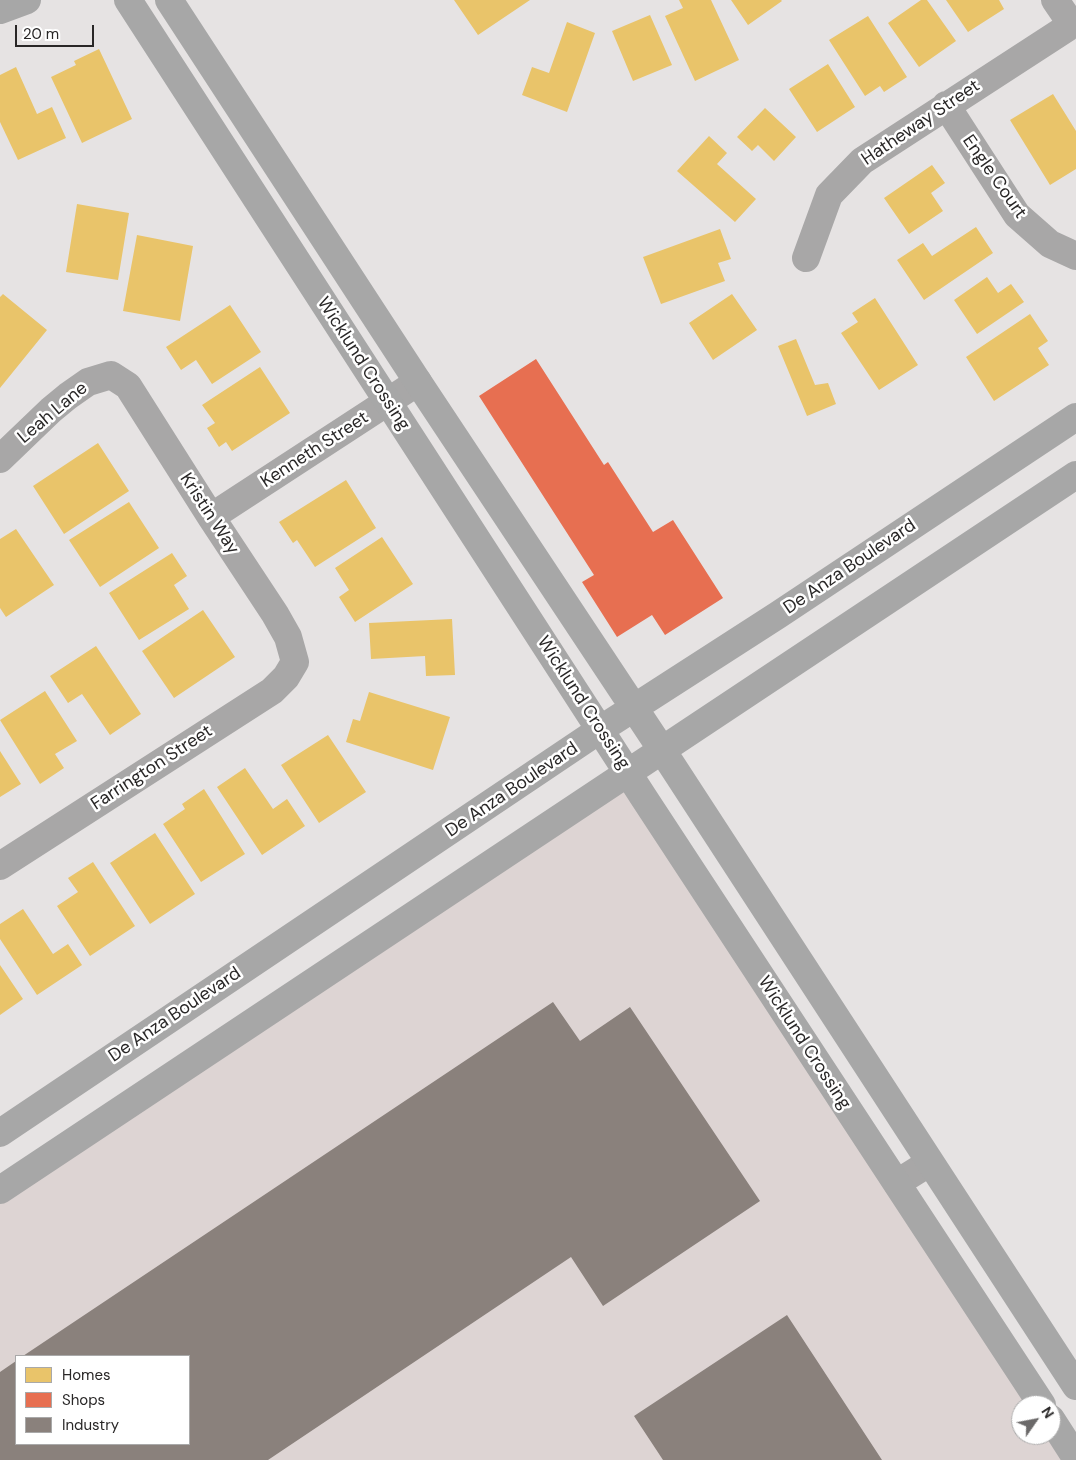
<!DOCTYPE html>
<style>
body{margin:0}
#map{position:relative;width:1076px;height:1460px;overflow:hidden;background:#e6e3e3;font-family:"DM Sans",sans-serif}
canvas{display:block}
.legend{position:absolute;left:15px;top:1355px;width:175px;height:90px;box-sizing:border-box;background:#fff;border:1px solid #a9a9a9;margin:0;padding:6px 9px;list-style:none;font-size:15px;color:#292727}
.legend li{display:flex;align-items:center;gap:10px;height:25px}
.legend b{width:25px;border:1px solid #a9a9a9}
.north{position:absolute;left:1011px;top:1395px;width:50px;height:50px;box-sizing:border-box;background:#fff;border:1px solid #a9a9a9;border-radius:50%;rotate:57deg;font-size:14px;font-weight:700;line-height:20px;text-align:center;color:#292727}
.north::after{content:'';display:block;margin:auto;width:18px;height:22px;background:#6b6969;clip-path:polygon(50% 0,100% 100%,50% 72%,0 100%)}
.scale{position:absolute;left:15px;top:25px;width:79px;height:22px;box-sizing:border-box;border:2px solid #292727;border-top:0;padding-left:6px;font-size:15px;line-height:18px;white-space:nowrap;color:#292727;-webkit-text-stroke:4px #fff;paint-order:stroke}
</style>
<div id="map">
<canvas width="1076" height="1460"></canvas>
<ul class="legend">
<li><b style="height:14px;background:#e9c46a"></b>Homes</li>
<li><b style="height:14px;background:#e76f51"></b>Shops</li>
<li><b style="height:14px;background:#8a817c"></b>Industry</li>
</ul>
<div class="north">N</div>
<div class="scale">20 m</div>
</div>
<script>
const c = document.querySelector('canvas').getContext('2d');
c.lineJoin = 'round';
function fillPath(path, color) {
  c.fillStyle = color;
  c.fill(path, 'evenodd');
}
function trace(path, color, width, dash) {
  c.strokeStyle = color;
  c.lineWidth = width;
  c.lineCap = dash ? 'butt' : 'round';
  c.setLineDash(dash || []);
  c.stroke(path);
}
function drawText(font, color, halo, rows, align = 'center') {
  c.font = font + ' "DM Sans",sans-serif';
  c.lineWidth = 5;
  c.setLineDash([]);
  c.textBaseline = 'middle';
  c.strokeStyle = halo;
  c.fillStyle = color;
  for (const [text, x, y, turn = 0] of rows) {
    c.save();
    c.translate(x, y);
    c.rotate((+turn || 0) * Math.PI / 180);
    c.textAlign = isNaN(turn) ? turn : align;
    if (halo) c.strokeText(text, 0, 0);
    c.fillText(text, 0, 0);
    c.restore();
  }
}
fillPath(new Path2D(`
 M625,784L1031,1405H1021V1435H1051L1067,1460H0V1198ZM16,1356H189V1444H16Z`), '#ddd4d3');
fillPath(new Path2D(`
 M454,0H530L478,35Z
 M679,0H711L739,60L695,81L665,16L683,8Z
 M731,0H781L782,1L748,25Z
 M921,0H927L956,41L919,67L888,23Z
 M946,0H999L1004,9L968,32Z
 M650,15L672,65L633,81L612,31Z
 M868,16L907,77L884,92L880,86L865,96L829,40Z
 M567,22L595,33L567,112L522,95L532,67L549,73Z
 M99,49L132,119L82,143L51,77L76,65L74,61Z
 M828,64L855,107L817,132L789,89Z
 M16,67L37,114L52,107L66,138L18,160L0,122V75Z
 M1053,94L1076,131V169L1050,185L1010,120Z
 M765,108L796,137L774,161L758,145L752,151L737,137Z
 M709,136L727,153L717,164L756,199L735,222L677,171Z
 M932,165L945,183L931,193L943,211L909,234L884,198Z
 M77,204L129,213L118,280L66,272Z
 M976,227L993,253L924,300L897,260L923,243L932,256Z
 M720,229L731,259L718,263L725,281L661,304L643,257Z
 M137,235L193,246L180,321L123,311Z
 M987,277L998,293L1011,284L1024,302L977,334L954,300Z
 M3,294L47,330L0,388V297Z
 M732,294L757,330L713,360L689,323Z
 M875,298L918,365L879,390L841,333L858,322L852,313Z
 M230,305L261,352L212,384L196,360L181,370L166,347Z
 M1030,314L1048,341L1038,348L1049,365L994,401L966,357Z
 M796,339L815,385L828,383L836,404L807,416L778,346Z
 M260,367L290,413L232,451L226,442L219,447L207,428L215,423L202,405Z
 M98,443L129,491L64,534L33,486Z
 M346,480L376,528L315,567L297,540L293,543L279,522Z
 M129,502L159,548L100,587L69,540Z
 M16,529L54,585L6,617L0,608V539Z
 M382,537L413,584L355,622L339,597L349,590L335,568Z
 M172,553L187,576L174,585L189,609L139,640L109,593Z
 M203,610L235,657L174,698L142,651Z
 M452,619L455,675L426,676L425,656L371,659L369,623Z
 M96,646L141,714L110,735L82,694L68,703L50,676Z
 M45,691L77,741L55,754L64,768L40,784L0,720Z
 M369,692L450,717L433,770L346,742L353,719L360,721Z
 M328,735L366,792L319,823L281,765Z
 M0,751L21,784L0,797Z
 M245,768L273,809L287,799L305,826L262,855L217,787Z
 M204,789L245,854L201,882L163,824L185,809L182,804Z
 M155,833L195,894L150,924L110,863Z
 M93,862L135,926L90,956L57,906L78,892L68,878Z
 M23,909L53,954L68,944L82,965L37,995L0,939V924Z
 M0,965L23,999L0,1015Z`), '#e9c46a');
fillPath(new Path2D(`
 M536,359L604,465L608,462L653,532L673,520L723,598L665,635L652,615L617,637L582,582L594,575L479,396Z`), '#e76f51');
fillPath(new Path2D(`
 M553,1002L580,1041L630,1007L760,1201L603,1306L571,1257L268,1460H0V1372L16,1361V1444H189V1356H23Z
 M787,1315L882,1460H663L634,1416Z`), '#8a817c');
trace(new Path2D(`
 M1055,0L1072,25
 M946,105L1017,215L1050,244L1076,256
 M806,258L829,195L862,161L1076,22
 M0,459L51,410L68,396L88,382L111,375L128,386L211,517L275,614L288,637L295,662L286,677L272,691L0,866
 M211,517L418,382
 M897,1183L929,1163`), '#a8a7a7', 28);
trace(new Path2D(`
 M128,0L644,798L1042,1405
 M169,0L418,382L662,750L1076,1386
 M0,10L27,0
 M0,1133L601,729L778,615L1076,417
 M0,1190L1076,475
 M1051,1419L1076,1458`), '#a7a7a7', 28);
drawText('18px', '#292727', '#fff', [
 ["Hatheway Street",921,123,-34],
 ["Engle Court",994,177,55],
 ["Wicklund Crossing",363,364,57],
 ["Leah Lane",53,413,-40],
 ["Kenneth Street",315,450,-33],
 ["Kristin Way",209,514,57],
 ["De Anza Boulevard",850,567,-34],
 ["Wicklund Crossing",583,703,57],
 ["Farrington Street",152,768,-33],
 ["De Anza Boulevard",512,790,-34],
 ["De Anza Boulevard",175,1015,-34],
 ["Wicklund Crossing",804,1043,57]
]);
</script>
